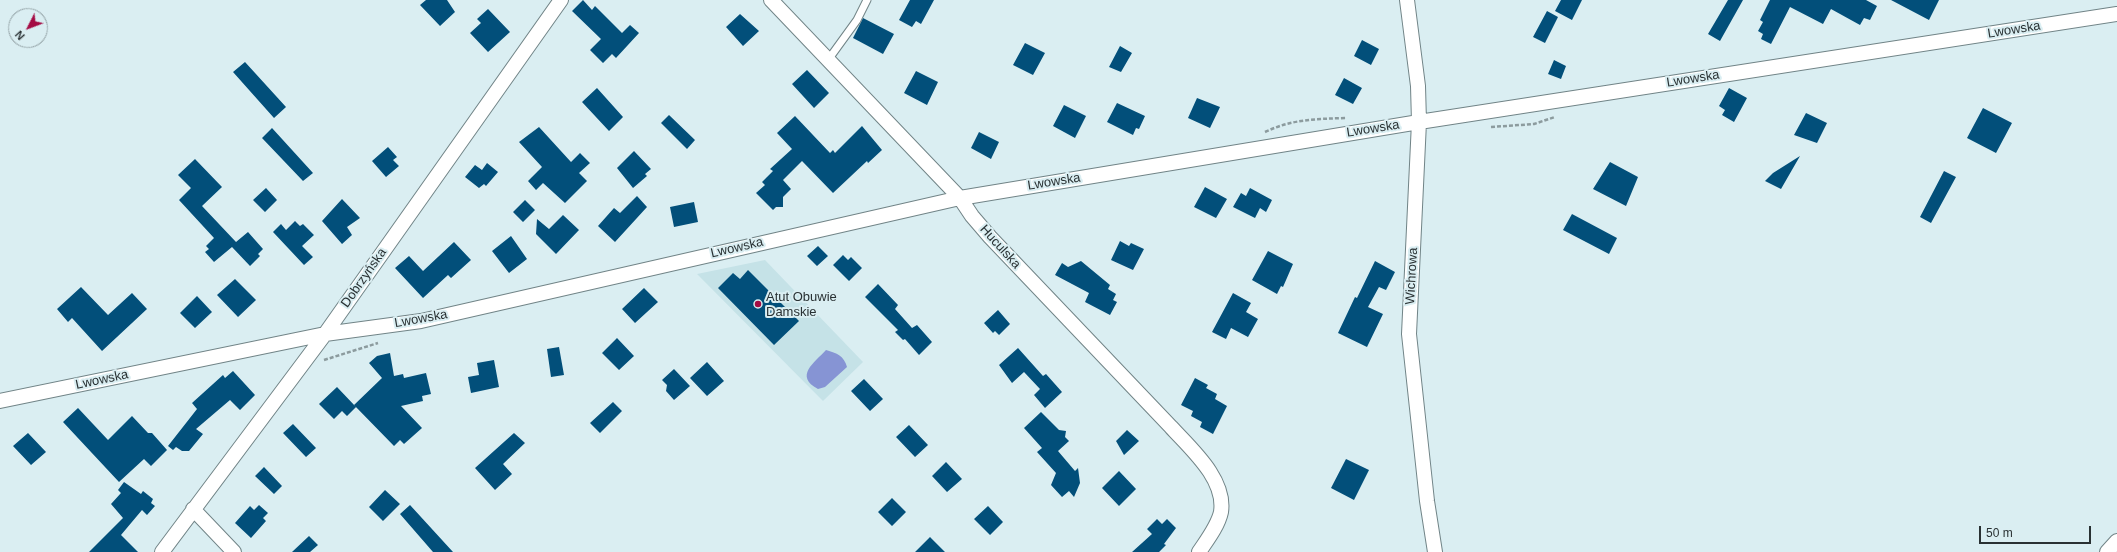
<!DOCTYPE html>
<meta charset="utf-8">
<style>
body{margin:0}
#map{position:relative;width:2117px;height:552px;overflow:hidden;background:#daeef2;font-family:Helvetica,sans-serif}
canvas{display:block}
.north{position:absolute;left:8px;top:8px;width:40px;height:40px;box-sizing:border-box;background:#daeef2;border:1px solid #93a2a6;border-radius:50%;rotate:228deg;font-size:11px;font-weight:700;line-height:16px;text-align:center;color:#293133}
.north::after{content:'';display:block;margin:auto;width:14px;height:18px;background:#a40c44;clip-path:polygon(50% 0,100% 100%,50% 72%,0 100%)}
.scale{position:absolute;left:1979px;top:526px;width:112px;height:18px;box-sizing:border-box;border:2px solid #293133;border-top:0;padding-left:5px;font-size:12px;line-height:14px;white-space:nowrap;color:#293133;-webkit-text-stroke:3px #daeef2;paint-order:stroke}
</style>
<div id="map">
<canvas width="2117" height="552"></canvas>
<div class="north">N</div>
<div class="scale">50 m</div>
</div>
<script>
const c = document.querySelector('canvas').getContext('2d');
c.lineJoin = 'round';
function fillPath(path, color) {
  c.fillStyle = color;
  c.fill(path, 'evenodd');
}
function trace(path, color, width, dash) {
  c.strokeStyle = color;
  c.lineWidth = width;
  c.lineCap = dash ? 'butt' : 'round';
  c.setLineDash(dash || []);
  c.stroke(path);
}
function drawText(font, color, halo, rows, align = 'center') {
  c.font = font + ' Helvetica,sans-serif';
  c.lineWidth = 4;
  c.setLineDash([]);
  c.textBaseline = 'middle';
  c.strokeStyle = halo;
  c.fillStyle = color;
  for (const [text, x, y, turn = 0] of rows) {
    c.save();
    c.translate(x, y);
    c.rotate((+turn || 0) * Math.PI / 180);
    c.textAlign = isNaN(turn) ? turn : align;
    if (halo) c.strokeText(text, 0, 0);
    c.fillText(text, 0, 0);
    c.restore();
  }
}
fillPath(new Path2D(`
 M765,260L863,362L823,401L697,274Z`), '#c5e2e7');
fillPath(new Path2D(`
 M826,350C837,353 844,356 847,367L825,387L818,389C794,376 814,363 826,350Z`), '#8694d4');
fillPath(new Path2D(`
 M426,0H447L455,12L440,26L420,5Z
 M583,0L592,10L595,6L622,33L630,25L639,33L616,58L612,54L603,63L590,50L601,39L572,11Z
 M910,0H934L921,24L916,21L912,27L899,20Z
 M1561,0H1582L1572,20L1555,11Z
 M1728,0H1743L1720,41L1708,34Z
 M1770,0H1866L1877,6L1870,20L1864,18L1860,25L1831,9L1823,24L1790,7L1771,44L1761,39L1763,34L1758,31L1763,22L1760,20Z
 M1891,0H1939L1929,20Z
 M488,9L510,32L488,52L470,33L481,23L477,19Z
 M1547,11L1558,17L1545,43L1533,37Z
 M740,14L759,31L743,46L726,27Z
 M863,18L894,34L883,54L853,38Z
 M1362,40L1379,49L1371,65L1354,56Z
 M1025,43L1045,53L1033,75L1013,65Z
 M1120,46L1132,53L1121,72L1109,67Z
 M1554,60L1566,66L1561,79L1548,74Z
 M245,62L286,107L274,118L233,72Z
 M807,70L829,93L814,108L792,84Z
 M916,71L938,82L927,105L904,93Z
 M1344,78L1362,88L1353,104L1335,95Z
 M597,88L623,117L609,131L582,102Z
 M1729,88L1747,98L1734,122L1722,115L1725,110L1719,106Z
 M1197,98L1220,107L1210,128L1188,118Z
 M1117,103L1145,116L1139,129L1136,128L1133,135L1107,122Z
 M1064,105L1086,116L1075,138L1053,126Z
 M1983,108L2012,123L1996,153L1967,138Z
 M1806,113L1827,123L1817,143L1794,135Z
 M669,115L695,140L687,149L661,123Z
 M795,116L830,153L833,150L835,153L862,126L882,150L868,163L867,161L833,193L802,161L783,180L791,189L783,197V207H776L773,210L756,193L765,185L762,182L773,171L770,169L792,149L777,133Z
 M539,127L571,162L580,153L590,163L579,173L587,181L565,203L543,183L536,190L528,181L542,167L519,142Z
 M272,128L313,173L303,181L262,138Z
 M979,132L999,142L991,159L971,148Z
 M388,147L397,157L393,160L399,166L386,177L372,161Z
 M634,151L651,169L645,174L647,176L633,188L617,168Z
 M1800,156L1781,189L1765,181L1773,173Z
 M195,159L222,187L202,206L236,242L248,232L263,249L258,254L260,256L250,266L232,247L214,262L205,252L209,249L206,246L214,238L179,200L191,188L178,175Z
 M1610,162L1638,177L1626,206L1593,189Z
 M487,163L498,172L486,186L484,184L479,188L465,177L475,165L482,170Z
 M1944,171L1956,177L1931,223L1920,217Z
 M1205,187L1227,199L1216,218L1194,207Z
 M266,188L277,200L265,212L253,200Z
 M1250,188L1272,200L1266,212L1260,208L1255,218L1233,207L1241,193L1246,196Z
 M637,196L647,207L615,242L598,226L614,208L620,213Z
 M342,199L360,218L347,227L352,235L342,244L322,221Z
 M525,200L535,210L523,222L513,212Z
 M694,202L698,222L674,227L670,207Z
 M1572,214L1617,238L1609,254L1563,230Z
 M563,215L579,230L556,254L536,234L537,219L549,229Z
 M295,221L300,226L303,224L314,235L302,246L313,257L304,265L273,232L281,224L286,230Z
 M511,236L527,259L509,273L492,251Z
 M1120,241L1129,246L1131,243L1144,249L1133,270L1111,260Z
 M454,242L471,260L451,278L448,275L423,298L395,268L409,256L423,271Z
 M818,246L828,256L817,266L807,256Z
 M1268,251L1293,264L1283,287L1281,286L1277,294L1252,280Z
 M843,255L848,260L851,257L862,268L849,281L833,265Z
 M1081,261L1110,285L1108,289L1116,294L1113,300L1117,302L1110,315L1085,302L1089,293L1055,275L1062,263L1068,267Z
 M1375,261L1395,272L1386,290L1379,287L1368,307L1383,314L1367,347L1338,333L1355,297L1357,298Z
 M748,270L799,321L774,345L718,288L733,273L740,279Z
 M235,279L256,300L238,317L217,295Z
 M878,284L898,305L895,309L912,328L917,325L932,342L919,355L905,339L903,340L895,332L898,330L865,297Z
 M81,287L108,315L132,293L147,309L102,351L72,318L68,322L57,309Z
 M644,288L658,302L635,323L622,309Z
 M1233,293L1251,303L1246,312L1258,319L1248,337L1231,328L1226,339L1212,332Z
 M197,296L212,312L195,328L180,313Z
 M998,310L1010,324L999,335L995,331L993,333L984,323Z
 M617,338L634,356L619,370L602,353Z
 M559,347L564,375L551,377L547,349Z
 M1018,348L1043,376L1046,374L1062,392L1045,408L1034,395L1040,389L1024,372L1012,383L999,365Z
 M390,353L394,376L403,374L404,378L426,373L431,394L422,396L423,401L401,406L422,428L404,444L400,440L394,446L354,405L382,378L369,363L377,356Z
 M494,360L499,387L471,393L468,377L479,375L477,363Z
 M707,362L724,381L707,396L690,378Z
 M674,369L690,386L674,400L666,391L667,385L662,380Z
 M233,371L255,395L240,410L230,400L196,429L203,434L189,451H182L176,447L173,450L168,446L197,409L192,403L223,375L225,378Z
 M1195,378L1208,385L1206,388L1217,394L1215,399L1227,406L1213,434L1200,427L1202,422L1191,416L1193,411L1181,405Z
 M864,379L883,399L870,411L851,391Z
 M337,387L356,407L347,416L342,411L334,419L319,404Z
 M613,402L622,411L600,433L590,423Z
 M78,408L108,440L132,416L148,433H152L167,450L151,466L144,459L119,482L63,422Z
 M1041,412L1059,430L1066,431L1065,437L1069,441L1058,451L1075,471L1078,468L1080,483L1074,497L1069,491L1062,497L1051,485L1056,473L1037,452L1042,448L1024,428Z
 M293,424L316,448L306,457L283,433Z
 M909,425L928,445L915,457L896,437Z
 M1127,430L1139,441L1124,455L1116,441Z
 M28,433L46,452L31,465L13,446Z
 M514,433L525,443L503,464L512,474L495,490L475,468Z
 M1346,459L1369,470L1354,500L1331,488Z
 M946,462L962,479L947,492L932,476Z
 M264,467L282,486L274,494L255,476Z
 M1119,471L1136,489L1119,506L1102,488Z
 M124,482L141,494L143,491L153,499L151,503L155,506L147,515L142,510L121,535L138,552H89L123,518L111,504L121,493L118,490Z
 M385,490L400,504L383,521L369,507Z
 M892,498L906,512L892,526L878,512Z
 M259,505L268,513L263,518L266,521L251,538L235,523L250,506L254,510Z
 M410,505L453,552H433L400,514Z
 M988,506L1003,522L990,535L974,519Z
 M1157,519L1162,524L1167,519L1176,528L1164,544L1166,545L1159,552H1132L1152,534L1147,529Z
 M309,536L318,545L310,552H292Z
 M930,537L945,552H915Z`), '#024f7a');
const lane = new Path2D(`
 M828,60L857,20L867,0`);
const street = new Path2D(`
 M771,0L960,198L972,216L990,237L1171,427C1191,449 1226,479 1221,512C1218,526 1207,540 1199,552
 M1407,0L1418,86L1419,122L1409,334L1427,501L1435,552
 M0,401L325,334L421,321L960,198L1419,122L2117,14
 M193,509L234,552
 M162,552L325,334L561,0
 M2107,552L2117,541`);
trace(lane, '#718487', 9);
trace(street, '#718487', 16);
trace(new Path2D(`
 M1491,127L1534,124L1555,117
 M1265,132C1292,119 1316,119 1346,118
 M324,360L378,343`), '#8c9b9e', 2.5, [4, 2]);
trace(lane, '#fff', 7);
trace(street, '#fff', 14);
for (const [x, y, r, color] of [
 [758,304,4,"#a40c44"]
]) {
  const dot = new Path2D();
  dot.arc(x, y, r, 0, 2 * Math.PI);
  c.fillStyle = color;
  c.fill(dot);
  trace(dot, '#daeef2', 1.5);
}
drawText('13px', '#293133', '#daeef2', [
 ["Lwowska",2014,30,-9],
 ["Lwowska",1693,79,-9],
 ["Lwowska",1373,129,-9],
 ["Lwowska",1054,182,-9],
 ["Huculska",1000,247,48],
 ["Lwowska",737,248,-13],
 ["Wichrowa",1412,276,-87],
 ["Dobrzyńska",364,278,-55],
 ["Lwowska",421,319,-10],
 ["Lwowska",102,380,-12]
]);
drawText('13px', '#293133', '#daeef2', [
 ["Atut Obuwie",766,297],
 ["Damskie",766,312]
], 'left');
</script>
